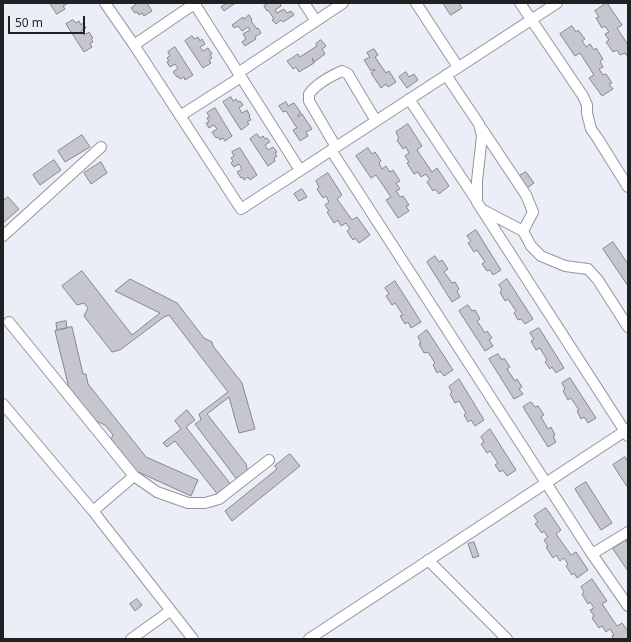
<!DOCTYPE html>
<style>
body{margin:0}
#map{position:relative;width:631px;height:642px;overflow:hidden;background:#ebeef6;font-family:"Noto Sans",sans-serif}
canvas{display:block}
.frame{position:absolute;inset:0;border:4px solid #1f2123;pointer-events:none}
.scale{position:absolute;left:8px;top:16px;width:77px;height:18px;box-sizing:border-box;border:2px solid #1f2123;border-top:0;padding-left:5px;font-size:12px;line-height:14px;white-space:nowrap;color:#1f2123;-webkit-text-stroke:3px #ebeef6;paint-order:stroke}
</style>
<div id="map">
<canvas width="631" height="642"></canvas>
<div class="frame"></div>
<div class="scale">50 m</div>
</div>
<script>
const c = document.querySelector('canvas').getContext('2d');
c.lineJoin = 'round';
function fillPath(path, color) {
  c.fillStyle = color;
  c.fill(path, 'evenodd');
}
function trace(path, color, width, dash) {
  c.strokeStyle = color;
  c.lineWidth = width;
  c.lineCap = dash ? 'butt' : 'round';
  c.setLineDash(dash || []);
  c.stroke(path);
}
const building = new Path2D(`
 M50,3H66L67,4L63,6L65,9L57,14Z
 M135,3H147L152,11L144,16L142,13L139,15L137,12L135,13L131,8L136,4Z
 M224,3H234V4L224,11L221,7L225,4Z
 M269,3H280L281,6L275,10L277,13L284,9L287,13L291,11L294,15L283,22L281,20L276,24L272,20L274,19L268,10L267,11L264,6Z
 M443,3H459L462,8L451,15Z
 M607,3L622,25L617,28L628,45V57L625,53L620,55L617,50L613,52L606,42L609,40L605,34L609,32L605,26L602,28L596,18L599,17L595,11Z
 M249,15L252,20L251,21L257,29L258,28L261,33L255,37L256,39L245,46L242,42L246,39L243,34L250,30L248,27L242,31L238,26L234,28L232,25L243,17L244,19Z
 M73,20L76,23L79,21L81,25L83,23L86,28L81,31L84,35L89,32L93,38L91,39L93,42L90,44L92,47L84,52L66,24Z
 M572,26L576,32L578,30L585,39L582,41L586,47L590,44L594,50L596,48L603,59L600,61L603,67L599,69L603,75L606,74L612,83L609,84L613,89L602,96L589,78L594,75L580,53L575,56L560,34Z
 M192,36L195,39L198,37L200,41L202,39L205,44L200,47L203,51L208,48L212,54L210,55L212,58L209,60L211,63L203,68L185,41Z
 M321,40L326,46L322,49L325,54L314,62L312,58L314,63L299,72L296,67L293,69L287,61L298,54L300,57L317,46L316,44Z
 M175,47L193,75L185,80L184,77L180,79L178,76L177,77L173,72L178,68L175,64L170,67L167,62L169,61L167,58L170,56L168,52Z
 M374,49L378,55L375,57L386,73L389,71L396,82L388,87L386,84L381,88L371,73L375,70L374,69L371,71L364,60L370,57L367,53Z
 M406,72L409,77L414,74L418,80L407,88L399,77Z
 M231,97L233,101L236,99L238,102L240,101L243,105L239,108L242,113L247,110L250,116L249,117L251,120L247,122L249,124L241,130L223,102Z
 M286,102L288,106L294,103L301,113L298,115V117L302,114L312,129L306,132L308,136L300,141L293,130L297,128L286,111L283,112L279,106Z
 M215,108L232,136L225,141L223,138L220,140L218,137L216,138L212,132L217,129L214,125L209,128L206,123L209,122L207,118L210,117L207,113Z
 M408,124L422,146L417,150L432,172L437,168L449,186L439,194L435,189L433,191L427,182L430,180L426,174L421,177L418,172L414,174L407,163L409,162L405,156L409,153L406,147L403,149L397,140L399,138L396,132Z
 M257,134L260,138L263,136L265,139L267,138L270,142L265,145L268,150L273,147L277,152L275,153L277,156L274,158L275,161L268,166L250,139Z
 M82,135L90,147L65,162L58,151Z
 M240,148L257,175L250,180L248,177L244,180L243,177L241,178L237,172L242,169L239,164L234,167L231,163L233,161L231,158L234,156L232,152Z
 M368,148L372,154L375,152L381,161L379,163L382,169L386,166L390,172L393,170L400,181L396,183L400,189L396,191L400,197L403,196L409,205L406,206L409,211L398,218L386,200L391,197L376,175L371,178L356,156Z
 M54,160L61,170L40,185L33,175Z
 M101,162L107,173L91,184L84,173Z
 M526,172L534,183L527,188L519,176Z
 M328,173L342,195L337,199L352,220L357,217L370,235L359,243L355,238L353,240L347,231L350,229L346,223L341,226L338,220L334,223L327,212L329,211L325,205L329,202L326,196L323,198L317,189L319,187L316,181Z
 M302,189L307,197L299,201L294,194Z
 M8,197L19,209L3,223V201Z
 M476,230L501,270L493,275L490,270L487,271L482,264L485,262L477,250L474,252L468,243L471,241L467,236Z
 M613,242L628,264V286L603,249Z
 M435,256L439,262L442,260L448,269L444,272L452,283L455,282L459,289L457,291L460,297L452,302L427,262Z
 M82,271L132,335L160,313L115,291L130,279L177,303L204,338L212,342L213,346L242,383L255,429L239,433L229,397L207,414L246,464L248,473L238,481L195,424L201,420L199,414L228,392L169,315L164,317L120,350L112,352L84,316L88,308L84,303L77,305L62,286Z
 M507,279L533,319L525,324L521,319L518,320L514,313L516,311L508,299L505,301L500,292L502,290L499,285Z
 M395,281L421,322L411,328L408,322L405,324L400,316L403,315L395,303L392,305L386,296L389,294L385,288Z
 M468,305L472,311L475,310L480,319L477,321L485,333L487,331L492,338L489,340L493,346L485,351L459,311Z
 M66,321L67,328L57,330L56,323Z
 M72,327L83,374H86L88,384L146,457L198,480L191,496L136,471L111,439L113,435L105,425L94,420L69,388L55,331Z
 M539,328L564,368L556,373L552,367L550,369L545,362L547,360L540,348L536,350L531,341L534,339L530,333Z
 M427,330L453,370L444,376L440,371L437,373L433,365L435,363L428,352L424,353L419,344L421,343L418,337Z
 M498,354L502,360L504,358L510,367L507,369L515,381L517,379L522,387L519,389L523,394L514,399L489,359Z
 M570,378L596,418L588,423L584,417L581,419L577,411L579,410L571,398L568,400L563,391L565,389L562,383Z
 M459,379L484,420L475,426L471,420L468,422L464,415L466,413L459,401L455,403L450,394L452,392L449,387Z
 M531,402L535,407L538,406L544,415L541,417L548,429L551,427L555,435L553,436L556,442L548,447L523,407Z
 M187,410L195,420L186,427L232,486L219,496L175,441L167,447L163,443L181,429L175,421Z
 M490,429L516,470L507,476L503,470L500,472L495,465L498,463L490,451L487,453L481,444L484,442L481,437Z
 M290,454L300,466L232,521L225,511L277,469L275,466Z
 M625,457L628,462V488L613,465Z
 M586,482L612,523L601,530L575,489Z
 M546,508L561,530L556,534L571,555L576,552L588,570L577,578L574,573L572,575L566,566L568,564L564,558L560,561L556,555L553,558L546,547L548,546L544,540L548,537L544,531L542,533L535,524L538,522L534,516Z
 M626,540L628,544V571L613,549Z
 M474,542L479,556L473,558L468,544Z
 M592,579L607,601L602,604L617,626L622,623L628,631V639H613L612,636L614,635L610,629L606,632L602,626L599,628L592,618L594,616L590,610L594,608L590,602L588,604L582,594L584,592L581,587Z
 M137,599L142,605L135,611L130,604Z`);
fillPath(building, '#c6c6ce');
trace(building, '#86868d', 1);
const minor = new Path2D(`
 M105,3L134,45L241,209L557,3
 M194,3L300,170
 M416,3L458,67
 M520,3L583,96L587,105V113L591,129L598,139L628,187
 M316,21L343,3
 M134,45L194,4
 M238,73L316,21L304,3
 M446,75L479,124L482,136L477,181V202L628,436
 M409,99L477,201
 M180,116L241,77
 M482,129L526,195L533,212L523,231
 M336,147L309,101V94C316,84 331,76 342,71L348,74L376,121
 M331,150L592,554L628,606
 M483,210L523,231L531,246L541,256L565,266L588,269L598,280L628,327
 M3,236L101,147
 M9,322L134,476L93,511
 M3,404L93,511L193,639
 M134,476L157,492L188,503H205L219,499L269,460
 M592,554L628,532
 M428,560L507,639
 M131,639L170,611
 M309,639L628,429`);
trace(minor, '#93969d', 12);
trace(minor, '#fff', 10);
</script>
